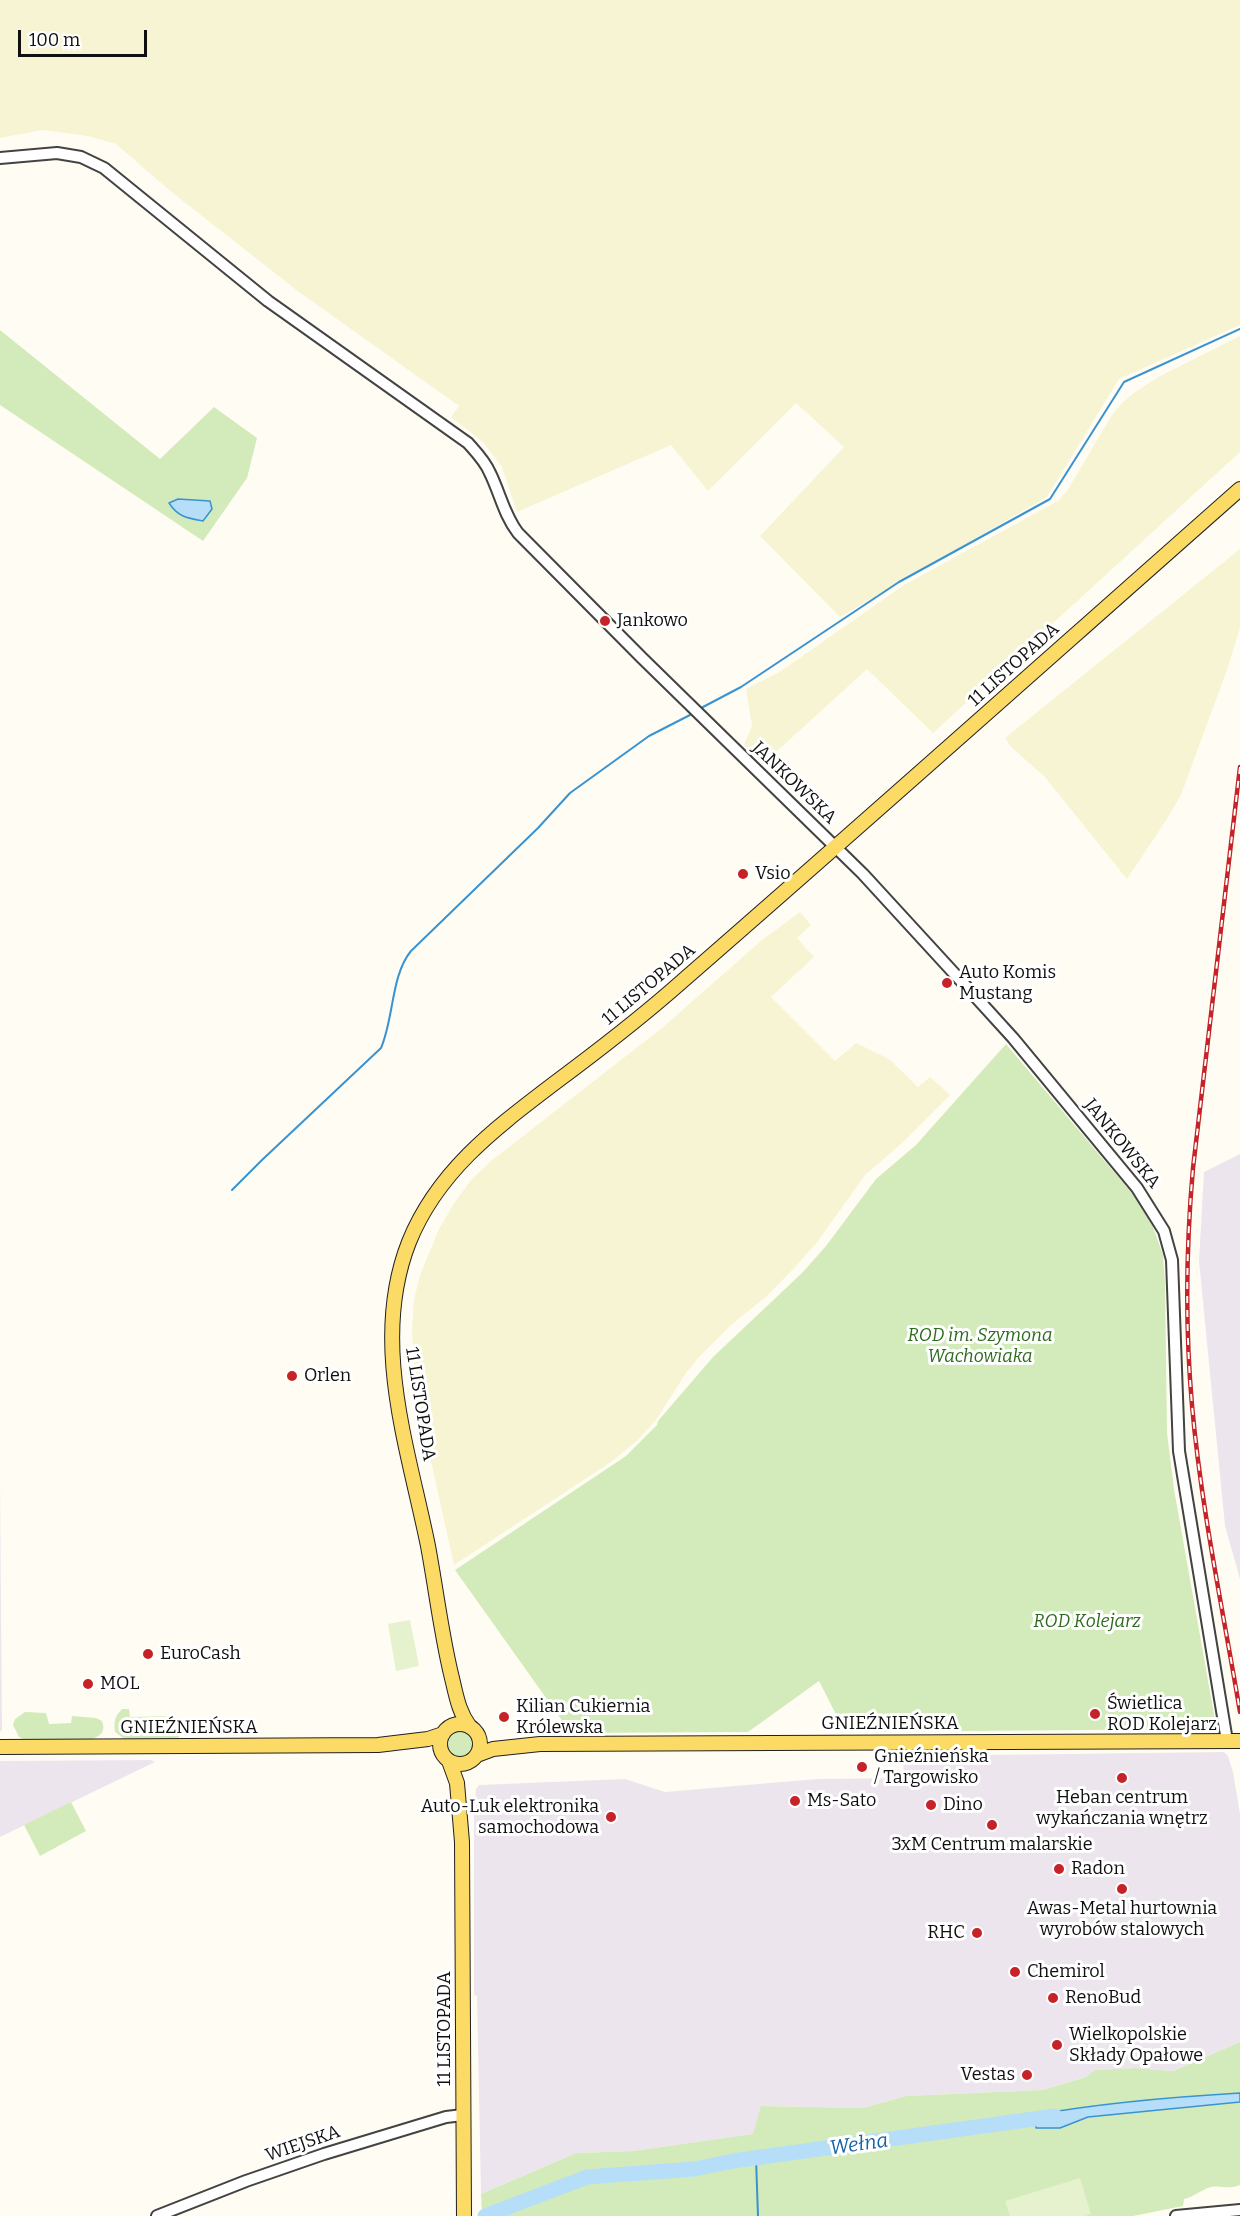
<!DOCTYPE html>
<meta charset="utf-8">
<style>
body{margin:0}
#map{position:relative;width:1240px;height:2216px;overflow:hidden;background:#fffdf3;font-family:Bitter,serif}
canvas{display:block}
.scale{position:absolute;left:18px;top:30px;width:129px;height:27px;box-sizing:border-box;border:3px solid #101010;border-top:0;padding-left:8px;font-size:18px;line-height:21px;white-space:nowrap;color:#101010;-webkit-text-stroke:4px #fff;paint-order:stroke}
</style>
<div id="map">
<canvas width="1240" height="2216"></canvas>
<div class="scale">100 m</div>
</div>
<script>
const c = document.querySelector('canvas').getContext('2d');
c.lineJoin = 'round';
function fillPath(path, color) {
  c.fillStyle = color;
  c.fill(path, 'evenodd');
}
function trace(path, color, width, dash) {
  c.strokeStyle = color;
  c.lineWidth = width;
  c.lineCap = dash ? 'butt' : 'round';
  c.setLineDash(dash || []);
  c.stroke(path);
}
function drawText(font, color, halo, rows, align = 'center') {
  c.font = font + ' Bitter,serif';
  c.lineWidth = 6;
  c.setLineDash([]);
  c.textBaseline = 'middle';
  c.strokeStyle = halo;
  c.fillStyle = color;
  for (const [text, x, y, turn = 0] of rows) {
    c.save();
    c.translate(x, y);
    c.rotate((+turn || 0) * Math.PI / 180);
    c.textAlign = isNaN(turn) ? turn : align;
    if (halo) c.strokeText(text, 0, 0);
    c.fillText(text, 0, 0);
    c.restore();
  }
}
fillPath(new Path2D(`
 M1240,1154V1579L1225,1526L1199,1261L1204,1172Z
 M0,1477L2,1730L0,1732Z
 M1224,1752L1228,1756L1233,1772L1240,1814V2042L1173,2071L1135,2068L1095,2070L1086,2077L1043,2090L906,2096L863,2108L762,2106L754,2134L633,2151L576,2153L481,2194L477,1996L474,1995V1812L476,1789L479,1785L625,1779L665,1792L817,1779L904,1778L903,1756Z
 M151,1760L155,1762L0,1837V1761Z`), '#ede5ee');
fillPath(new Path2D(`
 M0,0H1240V325L1119,379L1047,497L840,617L760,536L844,447L796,403L708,491L671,445L517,512L502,467L483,442L451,417L459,406L299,292L169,190L116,144L88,136L42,130L0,138Z
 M1240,336V452L933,733L867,669L763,764L744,745L752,726L746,689L781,671L904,585L1058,501L1067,491L1112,415L1122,403L1134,393L1158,377Z
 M1240,549V628L1228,667L1181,795L1167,819L1127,879L1044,776L1012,748L1005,738Z
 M800,912L811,925L797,938L814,957L771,997L835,1061L856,1043L889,1059L918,1087L930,1077L950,1095L902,1143L865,1175L818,1241L796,1266L768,1295L730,1326L700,1356L686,1373L656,1420L638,1440L611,1462L454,1565L424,1429L414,1368L412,1330L414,1300L420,1275L439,1229L455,1202L471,1180L491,1161L662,1028L762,940Z`), '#f6f4d2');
fillPath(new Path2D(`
 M0,330L160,459L214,407L257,438L247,478L203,541L0,405Z
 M1006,1044L1135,1197L1153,1227L1163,1255L1165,1283L1167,1433L1174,1489L1215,1720L1207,1729L845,1732L819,1681L748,1732L571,1733L455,1570L626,1456L657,1425L658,1421L713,1357L802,1273L826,1246L876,1179L916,1145Z
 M122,1709H129L130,1717L173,1716L179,1721L180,1735L177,1740H126L115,1732C114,1722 114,1717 122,1709Z
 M25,1712L46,1713L49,1724L71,1723L72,1716L96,1718L102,1721C106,1731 101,1736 92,1739L25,1740L19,1737L13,1725L15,1719Z
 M445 1744a15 15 0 1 1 30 0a15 15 0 1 1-30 0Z
 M71,1802L86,1831L40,1856L24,1825Z
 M1240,2042V2185C1228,2190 1222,2185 1211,2187C1202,2189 1194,2197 1184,2199L1183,2206L1133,2216H482L481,2194L576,2153L633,2151L753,2134L761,2106L863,2108L906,2096L1043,2090L1086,2077L1095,2070L1135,2068L1173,2071Z`), '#d3ebba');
fillPath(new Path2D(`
 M410,1620L419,1666L396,1671L388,1624Z
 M1080,2178L1091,2214L1085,2216H1010L1005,2201Z`), '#e5f2cd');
const water = new Path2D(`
 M178,499L210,501L212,509L203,521C187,518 178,517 169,503Z
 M1240,2093V2102L1088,2117L1060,2128H1036L1034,2115C1102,2103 1171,2097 1240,2093Z`);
fillPath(water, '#b6def8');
trace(water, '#3a93d1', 1.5);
trace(new Path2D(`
 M703,707L741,687L899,582L1050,499L1124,382L1240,329
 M232,1190L262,1160L381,1048C394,1018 391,975 411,951L538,828L570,793L649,736L690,715
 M756,2158L758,2216`), '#3a93d1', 2);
trace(new Path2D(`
 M485,2216L587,2177L694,2169L733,2161L1055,2116`), '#b6def8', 15);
const minor = new Path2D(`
 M0,158L57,153L81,157L104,168L268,301L468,443C476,452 485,461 490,473C500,493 504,515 518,533L642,658L863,874L963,983L1013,1038L1137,1188L1164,1231L1172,1260L1179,1451L1227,1741
 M157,2216L246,2181L324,2154L446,2117L463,2115
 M1176,2216L1240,2210`);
const major = new Path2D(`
 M440 1744a20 20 0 1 1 40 0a20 20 0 1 1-40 0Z
 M470,1727C458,1711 456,1694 451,1674C441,1632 436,1589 428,1546C408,1447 370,1341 409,1242C438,1170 497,1127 556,1082C595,1053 634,1023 671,991C862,825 1051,656 1240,489
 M0,1747L378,1745L428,1739L443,1734
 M477,1755L493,1749L540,1744L1240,1741
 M449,1761L457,1783L462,1842L464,2216`);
trace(minor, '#434343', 14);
trace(major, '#212121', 16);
trace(minor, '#fff', 10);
trace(major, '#fcda66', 14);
const rail = new Path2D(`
 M1240,767L1193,1168C1186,1247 1185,1326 1192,1405C1201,1508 1223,1610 1240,1712`);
trace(rail, '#c52328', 4.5);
trace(rail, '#fff', 2, [7]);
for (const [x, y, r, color] of [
 [605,621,6,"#c52328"],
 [743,874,6,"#c52328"],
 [947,983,6,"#c52328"],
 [292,1376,6,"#c52328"],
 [148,1654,6,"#c52328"],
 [88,1684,6,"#c52328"],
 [1095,1714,6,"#c52328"],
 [504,1717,6,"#c52328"],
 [862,1767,6,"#c52328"],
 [1122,1778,6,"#c52328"],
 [795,1801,6,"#c52328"],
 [931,1805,6,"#c52328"],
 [611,1817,6,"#c52328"],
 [992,1825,6,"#c52328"],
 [1059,1869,6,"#c52328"],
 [1122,1889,6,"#c52328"],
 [977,1933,6,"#c52328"],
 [1015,1972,6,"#c52328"],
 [1053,1998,6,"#c52328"],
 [1057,2045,6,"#c52328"],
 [1027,2075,6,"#c52328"]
]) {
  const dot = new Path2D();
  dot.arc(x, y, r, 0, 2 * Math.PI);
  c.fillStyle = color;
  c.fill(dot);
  trace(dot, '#fff', 2);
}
drawText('18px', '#101010', '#fff', [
 ["Jankowo",617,621],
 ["Vsio",755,874],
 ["Auto Komis",959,973],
 ["Mustang",959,994],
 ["Orlen",304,1376],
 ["EuroCash",160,1654],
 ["MOL",100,1684],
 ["Świetlica",1107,1704],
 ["ROD Kolejarz",1107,1725],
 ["Kilian Cukiernia",516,1707],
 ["Królewska",516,1728],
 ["Gnieźnieńska",874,1757],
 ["/ Targowisko",874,1778],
 ["Heban centrum",1122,1798,"center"],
 ["wykańczania wnętrz",1122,1819,"center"],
 ["Ms-Sato",807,1801],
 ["Dino",943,1805],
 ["Auto-Luk elektronika",599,1807,"right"],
 ["samochodowa",599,1828,"right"],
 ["3xM Centrum malarskie",992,1845,"center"],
 ["Radon",1071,1869],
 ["Awas-Metal hurtownia",1122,1909,"center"],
 ["wyrobów stalowych",1122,1930,"center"],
 ["RHC",965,1933,"right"],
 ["Chemirol",1027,1972],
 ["RenoBud",1065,1998],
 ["Wielkopolskie",1069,2035],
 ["Składy Opałowe",1069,2056],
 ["Vestas",1015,2075,"right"]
], 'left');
drawText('18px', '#101010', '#fff', [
 ["11 LISTOPADA",1014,665,-42],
 ["JANKOWSKA",794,783,44],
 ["11 LISTOPADA",649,985,-40],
 ["JANKOWSKA",1122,1144,51],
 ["11 LISTOPADA",420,1404,81],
 ["GNIEŹNIEŃSKA",890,1724],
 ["GNIEŹNIEŃSKA",189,1728],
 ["11 LISTOPADA",445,2029,-90],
 ["WIEJSKA",303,2144,-19]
]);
drawText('italic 18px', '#2c6b1d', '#fff', [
 ["ROD im. Szymona",980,1336],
 ["Wachowiaka",980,1357],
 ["ROD Kolejarz",1087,1622]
]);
drawText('italic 20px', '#1464a7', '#fff', [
 ["Wełna",859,2145,-8]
]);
</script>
